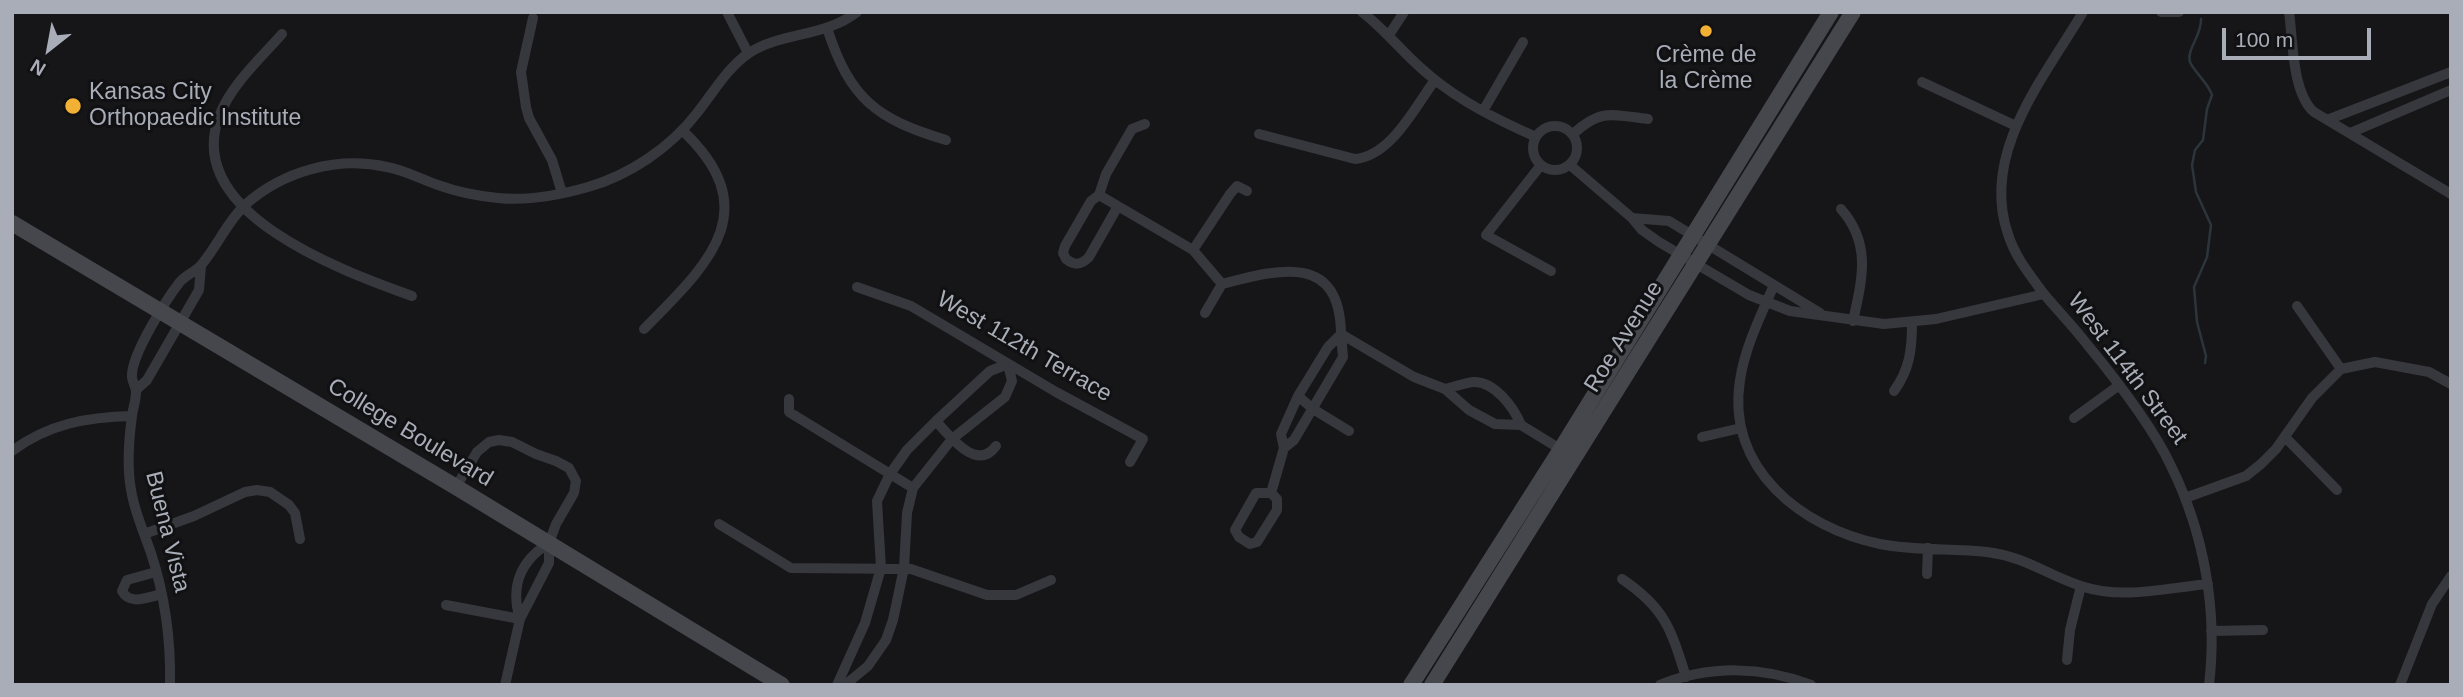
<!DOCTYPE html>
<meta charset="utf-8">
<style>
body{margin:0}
#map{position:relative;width:2463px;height:697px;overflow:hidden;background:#161618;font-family:Arial,sans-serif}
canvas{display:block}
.frame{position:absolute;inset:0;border:14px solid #a8adb8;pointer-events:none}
.north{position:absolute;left:14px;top:14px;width:70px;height:70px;-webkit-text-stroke:5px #111113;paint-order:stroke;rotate:211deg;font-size:19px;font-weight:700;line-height:28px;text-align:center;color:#a8adb8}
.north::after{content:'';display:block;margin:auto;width:24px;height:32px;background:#a8adb8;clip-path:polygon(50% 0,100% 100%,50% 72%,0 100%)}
.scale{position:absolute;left:2222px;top:28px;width:149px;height:32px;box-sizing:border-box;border:4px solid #a8adb8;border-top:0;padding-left:9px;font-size:21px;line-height:24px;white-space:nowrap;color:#a8adb8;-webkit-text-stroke:5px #111113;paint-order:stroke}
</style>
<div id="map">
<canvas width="2463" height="697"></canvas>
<div class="frame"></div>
<div class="north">N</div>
<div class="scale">100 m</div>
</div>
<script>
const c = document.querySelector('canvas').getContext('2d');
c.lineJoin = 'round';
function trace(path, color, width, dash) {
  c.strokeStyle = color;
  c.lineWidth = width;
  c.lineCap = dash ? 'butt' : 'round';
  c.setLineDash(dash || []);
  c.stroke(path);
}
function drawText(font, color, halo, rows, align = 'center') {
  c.font = font + ' Arial,sans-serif';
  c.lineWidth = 6;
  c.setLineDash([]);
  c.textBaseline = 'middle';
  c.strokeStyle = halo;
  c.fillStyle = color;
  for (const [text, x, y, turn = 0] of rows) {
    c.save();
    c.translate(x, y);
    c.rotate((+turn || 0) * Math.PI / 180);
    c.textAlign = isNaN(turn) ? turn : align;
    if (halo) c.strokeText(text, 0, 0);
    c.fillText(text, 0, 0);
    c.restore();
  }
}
trace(new Path2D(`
 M2201,19C2202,35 2186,50 2190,62C2194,72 2207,81 2212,95L2207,109L2203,140L2195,150L2192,165L2196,192L2211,225L2207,257L2194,287L2197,322L2206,356L2205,363`), '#2c353c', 2.5);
trace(new Path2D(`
 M727,12L748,53
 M1362,12C1387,31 1405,56 1429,75C1461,102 1498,120 1536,137
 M2161,12H2179
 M2289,12C2293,40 2292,93 2314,112L2451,194
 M533,18L521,72L526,107L529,118L552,160L562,193
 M827,28C850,99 876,119 946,140
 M282,34C260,59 232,84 220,114C180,213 343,271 412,296
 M1389,35L1404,12
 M1922,82L2016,126
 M1483,111L1523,42
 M2327,120L2451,72
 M1533 148a22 22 0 1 1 44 0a22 22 0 1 1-44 0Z
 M2350,133L2451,90
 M1259,134L1355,159C1391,156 1415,107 1435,80
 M1573,134C1601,108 1612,115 1648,119
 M1541,165L1486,235L1551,271
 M1570,165L1632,218L1642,230L1659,242L1749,295L1790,311L1884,324L1936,319L2044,294C2058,311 2073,326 2086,343C2114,377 2153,427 2171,466C2204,533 2218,610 2209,685
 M1099,195L1193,250L1222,284C1277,270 1340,251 1341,334L1414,377L1445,389L1469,410L1495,424L1521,425L1565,452
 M1118,206L1089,257C1081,265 1075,266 1066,259L1063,253L1065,246L1091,201L1099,195L1106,174L1132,129L1145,124
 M1841,209C1872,244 1862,280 1853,321
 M1632,218L1669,221L1820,313
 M1193,250L1230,194L1237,186L1247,191
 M1774,285C1761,315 1745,347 1740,380C1726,469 1802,528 1880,544C1915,551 1952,548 1987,552C2026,557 2047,575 2081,586C2122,600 2166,588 2208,584
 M857,287L911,306L1056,392L1143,439L1130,462
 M2044,294C2030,275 2015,257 2008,234C1980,153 2044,78 2083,12
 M2297,306L2341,369
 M1205,313L1222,284
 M644,329C707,265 768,211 682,130
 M2341,369L2375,362L2429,372L2451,384
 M1445,389C1454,387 1464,383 1473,382C1495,381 1514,408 1521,425
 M136,390L147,380L199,290L201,266
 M1894,391C1910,369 1912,349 1912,322
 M1298,396L1313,409L1349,431
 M789,399V412L913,488
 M2074,418L2118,386
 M936,421C950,437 977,472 996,446
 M1702,437L1741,428
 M2285,437L2337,490
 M1284,448L1294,440L1343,357L1341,334
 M12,451C48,424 87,417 132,416
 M456,487L477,452L489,442L499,440L512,442L536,454L556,461L569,468L576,481L574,493L556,524L549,543V563L520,619L505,685
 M1256,493H1271L1277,499V510L1257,542L1250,544L1239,537L1235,530Z
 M1271,493L1284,448L1281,434L1298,396L1328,347L1341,334
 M2185,498L2246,476L2261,464L2276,449L2312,398L2341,369
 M719,524L791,568L911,569L987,595H1016L1051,580
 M144,534L194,516L245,492L257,490L270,492L289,505L295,513L300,539
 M156,572L127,580L122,591C130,606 148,597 162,594
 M1927,574L1928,548
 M1622,579C1665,608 1671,629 1686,677
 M446,605L520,619
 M520,619C510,587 520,561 549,543
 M2211,631L2263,630
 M2067,660L2070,630L2081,586
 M170,685C171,640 165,596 151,553C143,530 133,508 130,483C127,461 129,438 132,416C133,408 136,400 136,392C136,386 131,380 132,375C132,354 166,300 179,283C185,275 196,272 202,264C218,245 227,222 245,205C283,171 337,156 387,167C404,170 421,179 438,185C457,192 478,196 498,198C527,201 560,195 588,187C630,175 671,147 697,113C713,93 728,67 749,53C782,32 825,37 857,12
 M837,685L865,623L881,568L877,501L890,474L907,450L936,421L990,371L1008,364L1012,381L1005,397L952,439L913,488L907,513L904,568L893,620L886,640L868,666L845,685
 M1660,685C1709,665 1763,666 1811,685
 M2400,685L2432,604L2451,576`), '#37383d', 10);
trace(new Path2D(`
 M12,223L456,487L782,685
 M1411,685L1561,449L1831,12
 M1432,685L1853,12`), '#45474d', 16);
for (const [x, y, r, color] of [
 [1706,31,7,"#f2b134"],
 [73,106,9,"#f2b134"]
]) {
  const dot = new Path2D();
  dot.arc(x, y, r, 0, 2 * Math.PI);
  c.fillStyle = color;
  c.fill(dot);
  trace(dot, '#111113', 2.5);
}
drawText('23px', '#a8adb8', '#111113', [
 ["Crème de",1706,56],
 ["la Crème",1706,82],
 ["Kansas City",89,93,"left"],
 ["Orthopaedic Institute",89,119,"left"]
]);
drawText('23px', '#a8adb8', '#111113', [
 ["Roe Avenue",1624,337,-58],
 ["West 112th Terrace",1024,347,30],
 ["West 114th Street",2127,369,53],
 ["College Boulevard",410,433,31],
 ["Buena Vista",167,532,76]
]);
</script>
